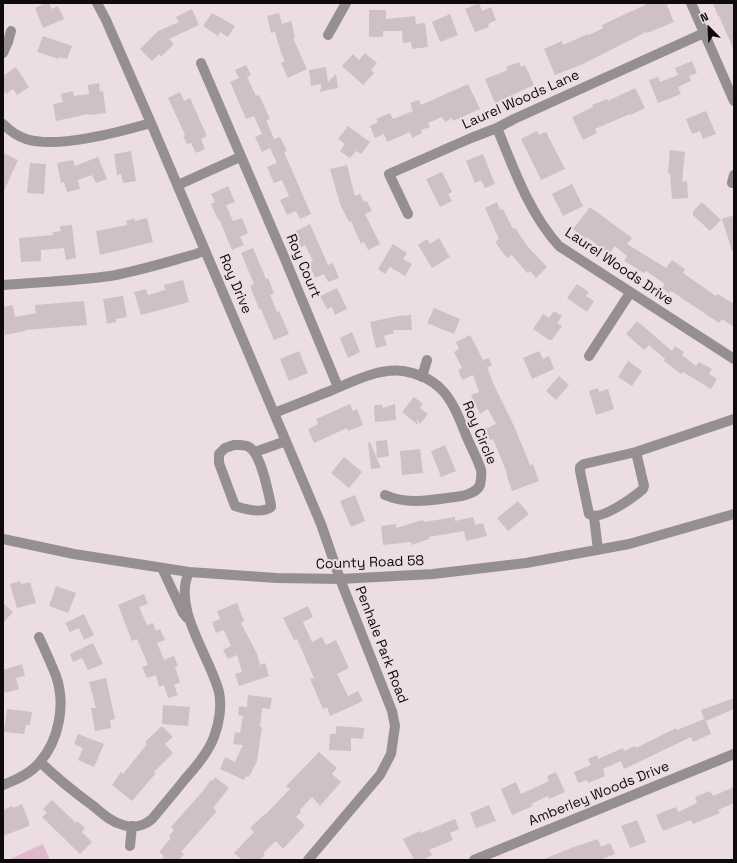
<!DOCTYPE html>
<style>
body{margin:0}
#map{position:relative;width:737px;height:863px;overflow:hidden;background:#ebdde3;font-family:"Space Grotesk",sans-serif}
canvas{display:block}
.frame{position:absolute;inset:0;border:4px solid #0f0b0d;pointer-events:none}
.north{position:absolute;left:689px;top:8px;width:40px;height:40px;-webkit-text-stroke:3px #ebdde3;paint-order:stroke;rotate:336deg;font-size:11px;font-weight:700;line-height:16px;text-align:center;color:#0f0b0d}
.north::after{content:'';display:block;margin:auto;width:14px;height:18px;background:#0f0b0d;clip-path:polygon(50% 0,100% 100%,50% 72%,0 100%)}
</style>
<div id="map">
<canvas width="737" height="863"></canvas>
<div class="frame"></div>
<div class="north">N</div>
</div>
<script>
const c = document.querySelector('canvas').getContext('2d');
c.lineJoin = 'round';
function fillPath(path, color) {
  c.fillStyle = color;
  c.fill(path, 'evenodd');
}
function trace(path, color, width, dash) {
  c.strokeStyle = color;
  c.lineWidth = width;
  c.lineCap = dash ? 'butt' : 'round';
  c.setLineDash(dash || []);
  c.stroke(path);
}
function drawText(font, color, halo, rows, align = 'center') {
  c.font = font + ' "Space Grotesk",sans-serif';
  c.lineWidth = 4;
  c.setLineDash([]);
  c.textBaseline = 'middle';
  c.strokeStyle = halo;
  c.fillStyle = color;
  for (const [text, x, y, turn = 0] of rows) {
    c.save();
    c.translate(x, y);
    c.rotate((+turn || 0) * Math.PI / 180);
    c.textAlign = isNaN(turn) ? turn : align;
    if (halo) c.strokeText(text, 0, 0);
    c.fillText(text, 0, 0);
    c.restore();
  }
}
fillPath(new Path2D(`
 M43,844L50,860H8Z`), '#dfbaca');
fillPath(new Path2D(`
 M46,3H49L52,9L58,6L64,19L43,28L35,8Z
 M479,3L482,11L491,7L496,20L488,24L489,27L475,32L465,9Z
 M649,3H666L674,22L647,33L646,32L583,64L555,75L544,49L562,41L563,45L588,34L589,35L603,28L602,25Z
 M713,3H734V50L719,16H718Z
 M192,9L199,25L169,39L174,44L161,57L159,54L152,61L140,49L158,31L179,22L176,17Z
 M369,10H386V19L415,16L416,24L425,23L428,47L412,49L411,42L403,43L402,31H383V37H369Z
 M212,13L235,26L228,37L220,32L218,36L203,26Z
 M279,13L282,24L291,21L295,37L293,38L307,69L288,78L281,63L285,61L281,53L275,32L271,33L267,16Z
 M450,14L458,35L440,42L432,22Z
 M43,36L72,46L67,59L59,57V59L37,52Z
 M365,53L377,63L371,70L374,73L363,85L342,66L353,54L359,60Z
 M692,61L697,73L689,76L691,81L678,87L681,94L658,103L649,80L658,77L660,82L678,75L675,68Z
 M519,62L521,67L525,65L534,85L495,103L485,79L508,70L506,67Z
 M246,65L251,75L247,77L256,96L259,95L270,119L266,120L274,139L280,137L287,151L284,152L311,214L300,219L296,211L287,215L280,200L289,196L282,180L274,183L267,167L277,163L270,148L262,152L255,137L262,134L254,116L246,119L230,82L239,78L235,70Z
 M16,67L29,87L17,95L13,89L6,94L3,90V76Z
 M326,67L328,82L336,74L338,88L319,92L321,89V84L311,86L309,70Z
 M99,83L100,92L103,91L106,113L89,115L88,114L56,121L53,104L63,102L61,94L73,91L74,96L89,94L88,85Z
 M468,84L480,109L453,121L452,118L445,122L442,117L428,123L430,127L421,130L422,133L412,138L410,132L387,142L384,134L375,138L370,126L378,122L376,119L390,113L393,119L413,111L410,103L419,100L421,105Z
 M635,88L645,108L631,115L630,114L595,129L597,133L583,140L572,117L593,107L592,105L607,99L608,101Z
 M180,92L184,101L190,98L207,136L201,139L205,149L196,153L191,143L187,144L183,136L185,135L168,98Z
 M706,111L716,134L703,139L700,131L692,134L686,119Z
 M348,126L370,142L361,154L356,151L350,158L340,151L345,144L338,139Z
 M537,131L539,135L546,132L565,169L541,180L521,139Z
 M670,150L685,152L682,182L687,181L688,198L672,199L670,173H668Z
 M131,151L136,181L123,183L121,174L117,175L114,154Z
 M3,153L18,160L3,193Z
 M483,154L495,184L485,188L481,180L475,183L466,161Z
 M98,157L107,179L96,183L92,175L78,180L80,189L67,192L64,182L61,183L57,163L73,160L75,166Z
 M30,163L46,164L44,194L27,193Z
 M347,165L355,196L360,194L364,202L367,201L372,211L365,214L380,244L368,250L364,242L361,244L351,221L349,222L340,204L330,169Z
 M442,172L452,192L448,194L452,201L440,207L426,179Z
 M572,184L583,206L563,216L552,194Z
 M228,186L235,202L226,205L233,221L242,218L248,233L240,237L244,245L232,250L219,219L218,220L211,204L215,202L211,194Z
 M497,202L500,210L503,209L513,229L515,228L528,247L547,267L536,278L530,271L527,273L512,255L507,258L495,242L499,239L485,208Z
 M702,202L721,220L710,231L693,215V211Z
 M590,207L632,238L627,244L666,268L672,260L685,269L683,273L716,296L718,294L734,304V327L722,319L719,323L671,291L669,293L662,288L665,284L646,271L644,273L624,261L627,256L615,246L609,254L587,237L586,239L573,229Z
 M734,215V251H732L722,219Z
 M134,218L135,221L147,218L153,242L100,255L96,231L127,225L126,221Z
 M310,224L328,265L333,263L339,278L328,282L324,274L315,278L309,263L313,261L305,245L301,247L294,232Z
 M72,225L76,258L66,260L64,248L41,250V261L21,262L19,238L53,235V232L61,231L60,226Z
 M439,238L450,257L432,268L418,245L427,239L430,244Z
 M393,244L407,253L403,259L412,264L405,276L390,267L385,274L378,269Z
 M253,248L266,279L268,278L274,293L270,295L277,312L279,311L289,334L274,340L261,309H259L250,286L254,284L241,253Z
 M183,280L189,302L141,315L134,292L146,289L148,295L165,290L164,285Z
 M577,284L589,292L586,296L594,301L587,312L567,298Z
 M337,288L347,309L335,315L332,307L327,309L320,296Z
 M123,296L127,317L116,319V322L107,324L103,299Z
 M84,301L87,325L25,330V331L5,335L3,322V307L13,305L15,317L36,313L35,305Z
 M434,308L460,319L454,334L427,323Z
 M554,311L562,316L557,323L562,326L552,340H549L533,329L543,314L549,318Z
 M411,315L412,330H393L394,333L384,336L387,345L376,348L370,322L398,316Z
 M637,321L672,351L675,346L684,352L682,355L696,366L699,362L712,369L709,374L717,379L711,389L683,372L681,374L664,361L665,359L649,345L644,350L626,334Z
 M352,332L360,352L348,358L340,338Z
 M470,335L483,360L489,358L492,366L487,367L493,383L515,428L530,465L533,464L539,481L512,491L506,473H507L493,439L490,440L485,429L496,424L488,409L480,414L471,395L479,392L473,375L462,380L458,370L462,368L454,352L459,349L456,342Z
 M299,351L308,373L289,381L280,359Z
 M539,351L543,359L549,356L554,369L532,379L523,358Z
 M628,361L642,371L632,386L618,377Z
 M559,376L569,385L556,400L546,391Z
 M598,388L599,392L608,389L614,409L596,415L589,391Z
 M414,397L423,404L420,408L428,414L420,424L417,418L418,425L402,412Z
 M350,404L353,411L357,409L363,425L348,431L347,428L314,443L308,429L318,424L316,419Z
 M395,404L396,420L375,422L374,405H382L383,408Z
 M387,440L389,456L377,458L376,441Z
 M370,442L381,468L371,469L368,443Z
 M445,445L456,471L441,477L431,451Z
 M420,449L423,473L402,475L400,451Z
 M344,457L362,472L349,488L331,473Z
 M355,495L365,521L351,527L340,501Z
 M518,501L529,514L508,531L497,518Z
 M455,517V521L473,517L475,525L483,523L487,536L466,541L464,531L429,537V539L412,545L411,542L383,545L381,526L396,524V528L423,520L424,522Z
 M20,581L21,584L30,582L36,603L17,608L10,584Z
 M56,586L76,593L68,613L49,606Z
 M144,594L148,604L139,607L147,625L153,623L156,631L160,629L165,640L157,643L164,660L174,656L178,666L175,667L180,682L174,685L178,695L168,698L164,685L159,687L156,675L147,678L142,667L148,665L137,639L132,641L118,605Z
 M3,603L13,612L3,623Z
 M237,603L244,621L241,623L257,654L260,665L265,663L269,676L239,686L235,674L242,672L237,655L228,659L223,650L231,646L224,630L216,633L212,622L220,619L217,611Z
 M308,606L313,617L303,622L312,642L322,637L326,645L336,640L349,668L337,674L348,696L358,691L363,701L330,716L327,707L323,709L310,679L314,678L297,639L294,640L283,618Z
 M84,614L94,635L84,640L79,628L70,632L65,623Z
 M93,643L103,664L88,670L82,658L73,662L70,654Z
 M22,664L25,676L16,678L19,689L5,693L3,687V670Z
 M106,678L115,719L110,720L111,728L95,731L91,708H96L89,682Z
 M248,695L272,698L270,709L262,708L260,727H262L257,761L249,777L246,776L244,780L220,769L225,757L235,762L243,745L233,744L235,732L240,733L243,716L238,715L239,706L247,707Z
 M734,698V709L706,721L711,734L693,742L691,737L624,769L621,761L603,769L605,776L588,783L587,780L578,783L574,772L591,765L588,759L597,755L598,759L623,748L624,751L635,746L636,748L676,728L677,730L704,719L701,710Z
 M163,705L190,707L188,726L162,724Z
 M7,709L32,712L30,725H26L24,734L4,732Z
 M162,726L173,737L165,744L173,753L154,772L156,773L132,801L112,785L121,772L123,774L147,744L145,742Z
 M336,726L364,728L363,739L351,738V751L329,750L330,734H336Z
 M78,734L104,744L94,767L78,760L83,748L74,744Z
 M319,752L337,768L332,774L341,782L320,806L312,797L300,810L301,812L296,817L305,825L283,849L276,841L263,853L265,855L260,860H242L234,853L254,832L250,828L265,814V815L290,789L286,786Z
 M556,772L565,792L549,799L548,796L531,804L533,806L512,815L501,789L516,782L521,794L549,781L547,776Z
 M215,777L229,788L213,808L217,811L181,852L184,854L179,860H161L164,856L159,852L171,838L169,836L174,830L171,827L202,792L211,780L213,781Z
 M734,787V803L718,810L720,813L693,824L691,820L663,831L656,815L676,807L678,812L697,803L695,797L710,791L713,796Z
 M52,800L76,823L77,821L85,828L82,832L92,842L80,854L42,817L47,813L43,809Z
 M22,804L29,822V826L3,836V810L12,806L13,808Z
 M489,805L496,821L476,828L470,813Z
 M455,819L459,829L450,833L453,840L429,850L432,855L422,860H414L403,839L420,831L421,833Z
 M637,820L646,842L630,848L621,826Z
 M598,839L601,847L610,843L615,854L600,860H542L571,848Z`), '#cec0c6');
trace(new Path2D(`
 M97,3L106,20L151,123L321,524L340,579L392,711L395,726L391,754L380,775L308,860
 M691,3L734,101
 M328,35L346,3
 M3,53L8,42L11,31
 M201,63L285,259L338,387
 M3,124C9,130 17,136 26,139C57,149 119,132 151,123
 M497,128C514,169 529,213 559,246L734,359
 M732,183L734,175
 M178,185L240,157
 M408,214L389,174L471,138L497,128L514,119L704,33
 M3,285C39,282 74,281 110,276C139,271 167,262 196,254L205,250
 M589,356L630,293
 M422,377L427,360
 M274,413C293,406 312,398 330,391C352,382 378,368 403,371C416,373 431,379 441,389C455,403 461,424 469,442C473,451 478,460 481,470C482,475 481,480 480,485C477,492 469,494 462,496C437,499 409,506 385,495
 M234,445C239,445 244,444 249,447C261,454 268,491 271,505V507C262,514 244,509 235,506L219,463V454L225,448Z
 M255,452L286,441
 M636,452L644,486L643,489C634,497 600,522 589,514L580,471V467L584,464Z
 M636,452L734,419
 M594,517L598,550
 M3,539L74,554L189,572L277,578L340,579L433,574L526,563L629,544L734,514
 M162,568L183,613L187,618
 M40,762C57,778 74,792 92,805C102,813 111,822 123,825C133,828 144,826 152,819C163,806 174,793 185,779C196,767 208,753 214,737C219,724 222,706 219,692C210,656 172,609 189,572
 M3,785C16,780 30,774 39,763C59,741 66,704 56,676C51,663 45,650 39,637
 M130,846L132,826
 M474,860L734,754`), '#958f92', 10);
drawText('14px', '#0f0b0d', '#ebdde3', [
 ["Laurel Woods Lane",521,100,-24],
 ["Roy Court",303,266,67],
 ["Laurel Woods Drive",619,267,34],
 ["Roy Drive",235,284,67],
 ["Roy Circle",479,433,67],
 ["County Road 58",370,563,-2],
 ["Penhale Park Road",381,645,69],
 ["Amberley Woods Drive",599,794,-22]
]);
</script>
